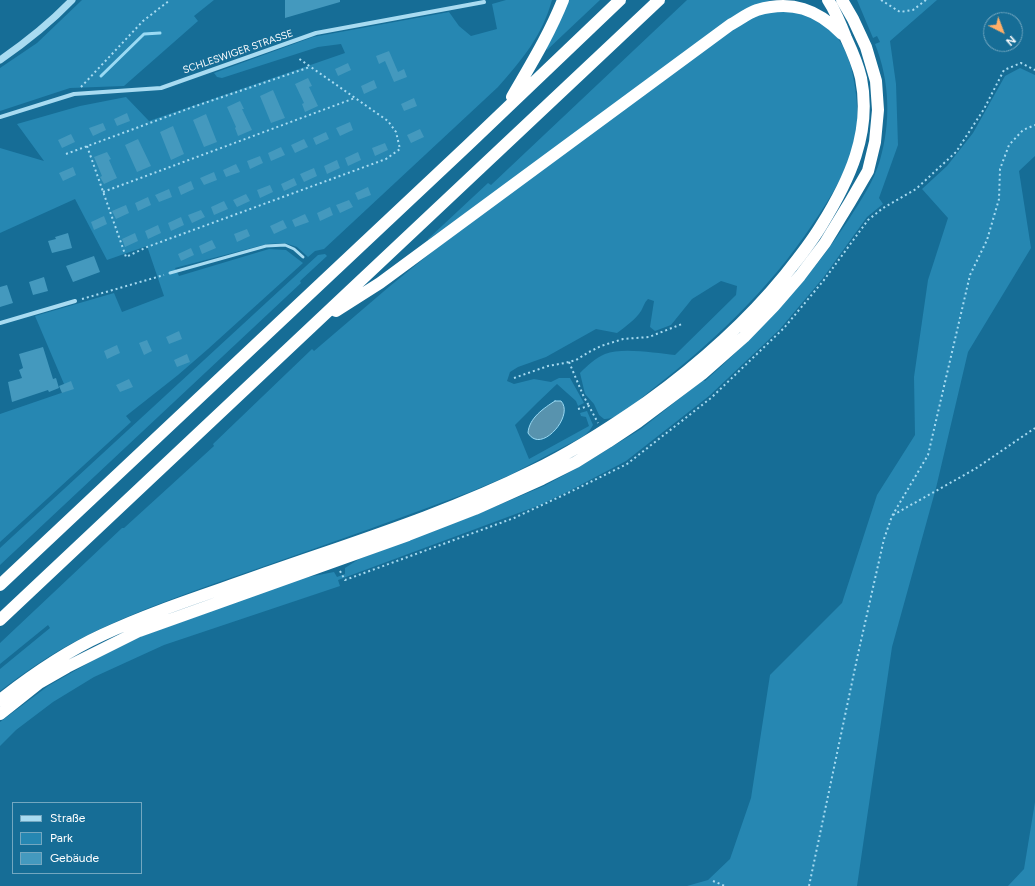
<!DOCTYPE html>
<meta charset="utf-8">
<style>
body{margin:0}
#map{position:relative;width:1035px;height:886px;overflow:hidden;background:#166d96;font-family:Figtree,sans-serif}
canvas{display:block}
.legend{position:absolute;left:12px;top:802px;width:130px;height:72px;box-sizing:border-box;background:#166d96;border:1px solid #73a7c0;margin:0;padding:5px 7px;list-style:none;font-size:12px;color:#fff}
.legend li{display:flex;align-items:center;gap:8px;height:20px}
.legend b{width:20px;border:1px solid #73a7c0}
.north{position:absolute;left:983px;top:12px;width:40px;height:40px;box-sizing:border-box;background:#166d96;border:1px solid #73a7c0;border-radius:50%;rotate:138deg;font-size:11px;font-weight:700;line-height:16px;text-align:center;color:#fff}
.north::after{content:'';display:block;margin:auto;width:14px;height:18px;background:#ffaf68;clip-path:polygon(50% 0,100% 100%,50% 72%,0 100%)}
</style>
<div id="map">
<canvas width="1035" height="886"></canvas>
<ul class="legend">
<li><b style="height:5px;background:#a8dbf1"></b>Straße</li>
<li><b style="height:11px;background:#2687b2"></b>Park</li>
<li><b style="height:11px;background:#4499be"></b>Gebäude</li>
</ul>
<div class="north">N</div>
</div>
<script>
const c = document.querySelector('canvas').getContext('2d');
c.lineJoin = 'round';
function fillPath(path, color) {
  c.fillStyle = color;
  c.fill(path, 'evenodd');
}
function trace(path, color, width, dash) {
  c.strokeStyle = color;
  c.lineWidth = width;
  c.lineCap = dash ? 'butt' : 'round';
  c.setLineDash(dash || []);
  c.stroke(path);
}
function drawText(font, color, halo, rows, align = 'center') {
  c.font = font + ' Figtree,sans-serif';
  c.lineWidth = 3;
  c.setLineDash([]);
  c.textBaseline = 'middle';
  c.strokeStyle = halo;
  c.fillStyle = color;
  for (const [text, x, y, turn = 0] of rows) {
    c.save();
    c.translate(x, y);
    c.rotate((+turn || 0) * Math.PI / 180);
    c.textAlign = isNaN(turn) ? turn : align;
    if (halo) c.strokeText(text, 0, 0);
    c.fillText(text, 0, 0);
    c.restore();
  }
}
fillPath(new Path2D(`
 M82,0H214L194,16L198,21L124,86L70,88L0,111V68L37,43Z
 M506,0H552C542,36 522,60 498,87L324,249L315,251L308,257L297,247L285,243L267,244L175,268L179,276L269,249L286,250L303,263L208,349L178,375L126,416L131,422L0,542V414L67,391L35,316L114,293L122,312L164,296L147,246L107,260L75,199L0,233V148L44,161L17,124L80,106L126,97L149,121L345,53L341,44L318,47L222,78L217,77L214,73L313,37L449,12L459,26L471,36L497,29L492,4Z
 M567,0H600L547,50L546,48L558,26Z
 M687,0H771L753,6L428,240V239L488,183L491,185Z
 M857,0H937L890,41L896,84L898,145L879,198L883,204L867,217L823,278L780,329L709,396L626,461L569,491L540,505L338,580L340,586L164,645L94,677L53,702L16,730L0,746V722L48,686L92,661L142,636L303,578L334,572L337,577L345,574V568L359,559L475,515L544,486L579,467L641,429L703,380L705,381C760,332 809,280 849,219C861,200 874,181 880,160C891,123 890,81 875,44L880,42L877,36L873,38Z
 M764,11C777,11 791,10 803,12C808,12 812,17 816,20C822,24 831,29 835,34C842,43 848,56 851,67C858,97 861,127 850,156C841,181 827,203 812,225C769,290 711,344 650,391C639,400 618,420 604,419L599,415L594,404L585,394L580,373C587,366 595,358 605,354C622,347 656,353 675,355L736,295L737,286L721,281L692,299L671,325L655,331L650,327L654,301L648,299C644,303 644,306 641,311C636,319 625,327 617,333L596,329L546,357L518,367L510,372L507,381L514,384L534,379L551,382L559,378H570L584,403L578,406L576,401L557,384L537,403L515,425L529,459L589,426L586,417L581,416L580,413L587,411L593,425L590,430L584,436L510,475L470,492C401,518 331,543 262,567C199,589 135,610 76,641C49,655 24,673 0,691V669L50,628L48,625L0,664V643L122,528H124L214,446L213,444L312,349L314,351L390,286L438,247L743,21Z
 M1020,68L1035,75V156L1019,171L1031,248L968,352L936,488L892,647L857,886H687L708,880L730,859L751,798L770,675L842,603L877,495L915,435L914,377L928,280L948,218L922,189L947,166L973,133L1005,76Z
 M325,254L327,256L300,281L301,283L0,565V548L318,255Z
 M1035,802V886H1008L1024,869Z`), '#2687b2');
const water = new Path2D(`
 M555,401H561C573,414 549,444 535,439C532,438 530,436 528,433C529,418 544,408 555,401Z`);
fillPath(water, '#5893ae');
trace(water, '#9adaf4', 1);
trace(new Path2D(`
 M101,76L144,34L160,33`), '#9adaf4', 3);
fillPath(new Path2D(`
 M285,0H340V2L285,18Z
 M389,51L398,72L404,69L407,77L394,82L385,61L379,64L376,56Z
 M348,63L351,70L338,76L335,69Z
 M308,78L312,86L309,87L318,106L305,112L302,104L304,103L295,84Z
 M374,80L377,88L364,94L361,86Z
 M273,90L285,118L271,123L260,96Z
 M414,98L417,106L404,111L401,104Z
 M240,101L244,109H242L252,130L238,136L235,128L236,127L227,107Z
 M127,113L130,121L117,126L114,119Z
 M206,114L217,142L204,147L193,120Z
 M350,122L353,130L340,136L336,128Z
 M103,123L106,130L93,136L89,128Z
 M173,126L184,154L171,160L160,132Z
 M420,129L424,137L411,143L407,135Z
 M326,132L329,139L316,145L313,138Z
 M71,134L75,142L62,148L58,140Z
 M138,139L151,166L137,172L125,145Z
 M304,139L308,147L295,153L291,145Z
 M385,143L388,150L375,156L372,148Z
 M281,147L285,155L271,161L268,153Z
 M107,152L111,159L109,160L117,178L104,184L100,177L102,176L94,157Z
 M358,152L361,160L348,166L345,158Z
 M260,156L263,163L250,169L247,161Z
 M337,160L340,168L327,174L324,166Z
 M236,164L240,172L226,177L223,170Z
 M73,167L76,175L63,181L59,173Z
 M314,168L317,176L304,182L300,174Z
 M214,172L217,180L204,185L200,178Z
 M294,178L297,185L284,191L281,184Z
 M191,181L194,189L181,195L178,187Z
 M270,185L273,192L260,198L257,190Z
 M368,187L371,195L358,200L355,193Z
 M169,189L172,197L159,202L155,195Z
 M246,194L250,201L237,207L233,200Z
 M148,197L151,205L138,211L135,203Z
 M349,200L353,207L340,213L336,205Z
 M224,201L228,209L214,215L211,207Z
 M126,205L129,213L116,219L112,211Z
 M330,207L333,215L320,221L317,213Z
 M201,210L205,217L192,223L188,215Z
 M305,214L309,222L295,227L292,220Z
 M104,216L107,224L94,230L91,222Z
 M181,217L184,225L171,231L168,223Z
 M283,220L287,228L274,234L270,226Z
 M158,225L161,233L148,239L145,231Z
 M247,229L250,236L237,242L234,234Z
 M68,233L72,248L52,253L48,241L56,239L55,237Z
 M135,233L138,241L125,247L122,239Z
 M212,240L216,248L202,254L199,246Z
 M191,248L194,255L181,261L178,254Z
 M94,256L100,272L73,282L66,266Z
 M44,277L48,291L33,295L29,282Z
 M7,285L13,303L0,307V287Z
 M179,331L182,339L169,344L166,337Z
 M147,340L152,351L144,355L139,343Z
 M117,345L120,353L107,359L104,351Z
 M43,347L53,379L56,378L59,388L49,392L48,390L12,402L8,382L22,378L19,370L23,368L19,354Z
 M187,354L190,362L177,367L174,360Z
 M129,379L133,387L120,392L116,385Z
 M71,381L74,389L62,393L59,386Z`), '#4499be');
trace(new Path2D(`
 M881,0L900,12L913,10L926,0
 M81,87L143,21L170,0
 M87,146L126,257L147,247L386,159L400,149L396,132L388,121L298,58
 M66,154L193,107L310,67
 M103,192L355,98
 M82,299L164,275
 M569,362L583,395L589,406
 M514,378L548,366L565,363L576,360L589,352L601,346L623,339L649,337L682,324
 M578,409L589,406L598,423
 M893,515L975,469L1035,428
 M340,571L345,580L514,518L570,492L627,464L711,398L784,328L824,280L868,220L883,208L916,189L956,152L984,109L1004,70L1021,63L1035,70
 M713,881L725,886
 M809,886L858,654L884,539L892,516L928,455L970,275L987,240L999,199L1000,169L1009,145L1023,130L1035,125`), '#a8dbf1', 2, [2, 3]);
trace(new Path2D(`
 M170,273L266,246L285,245L294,249L303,257`), '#a8dbf1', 3);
trace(new Path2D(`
 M0,117L74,94L161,88L316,33L484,2
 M0,323L75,301`), '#a8dbf1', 4);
trace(new Path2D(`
 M0,60C26,42 50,23 72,0`), '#a8dbf1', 7);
trace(new Path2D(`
 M512,97C531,64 549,35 563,0
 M336,311L380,283L730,25C739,20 748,13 757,10C792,0 817,9 842,34
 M0,585L467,146L620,0
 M0,620L659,0
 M0,700C32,675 65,652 102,635C153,611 208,594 261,575C352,543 446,514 533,471C573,452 611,427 647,402C698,365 745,324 785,275C798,259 810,244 821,226C849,181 872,133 861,78C858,65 852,51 846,38C841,25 836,12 828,0
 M0,714L39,683L67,667L139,631L408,535L475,509L542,479L576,462L608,442L638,422L702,374L744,337L774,306L800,276L825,243L850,202L868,171L875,142L878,110L876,81L866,47L853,19L842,0`), '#fff', 12);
drawText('10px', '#fff', '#166d96', [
 ["SCHLESWIGER STRASSE",238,52,-19]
]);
</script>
